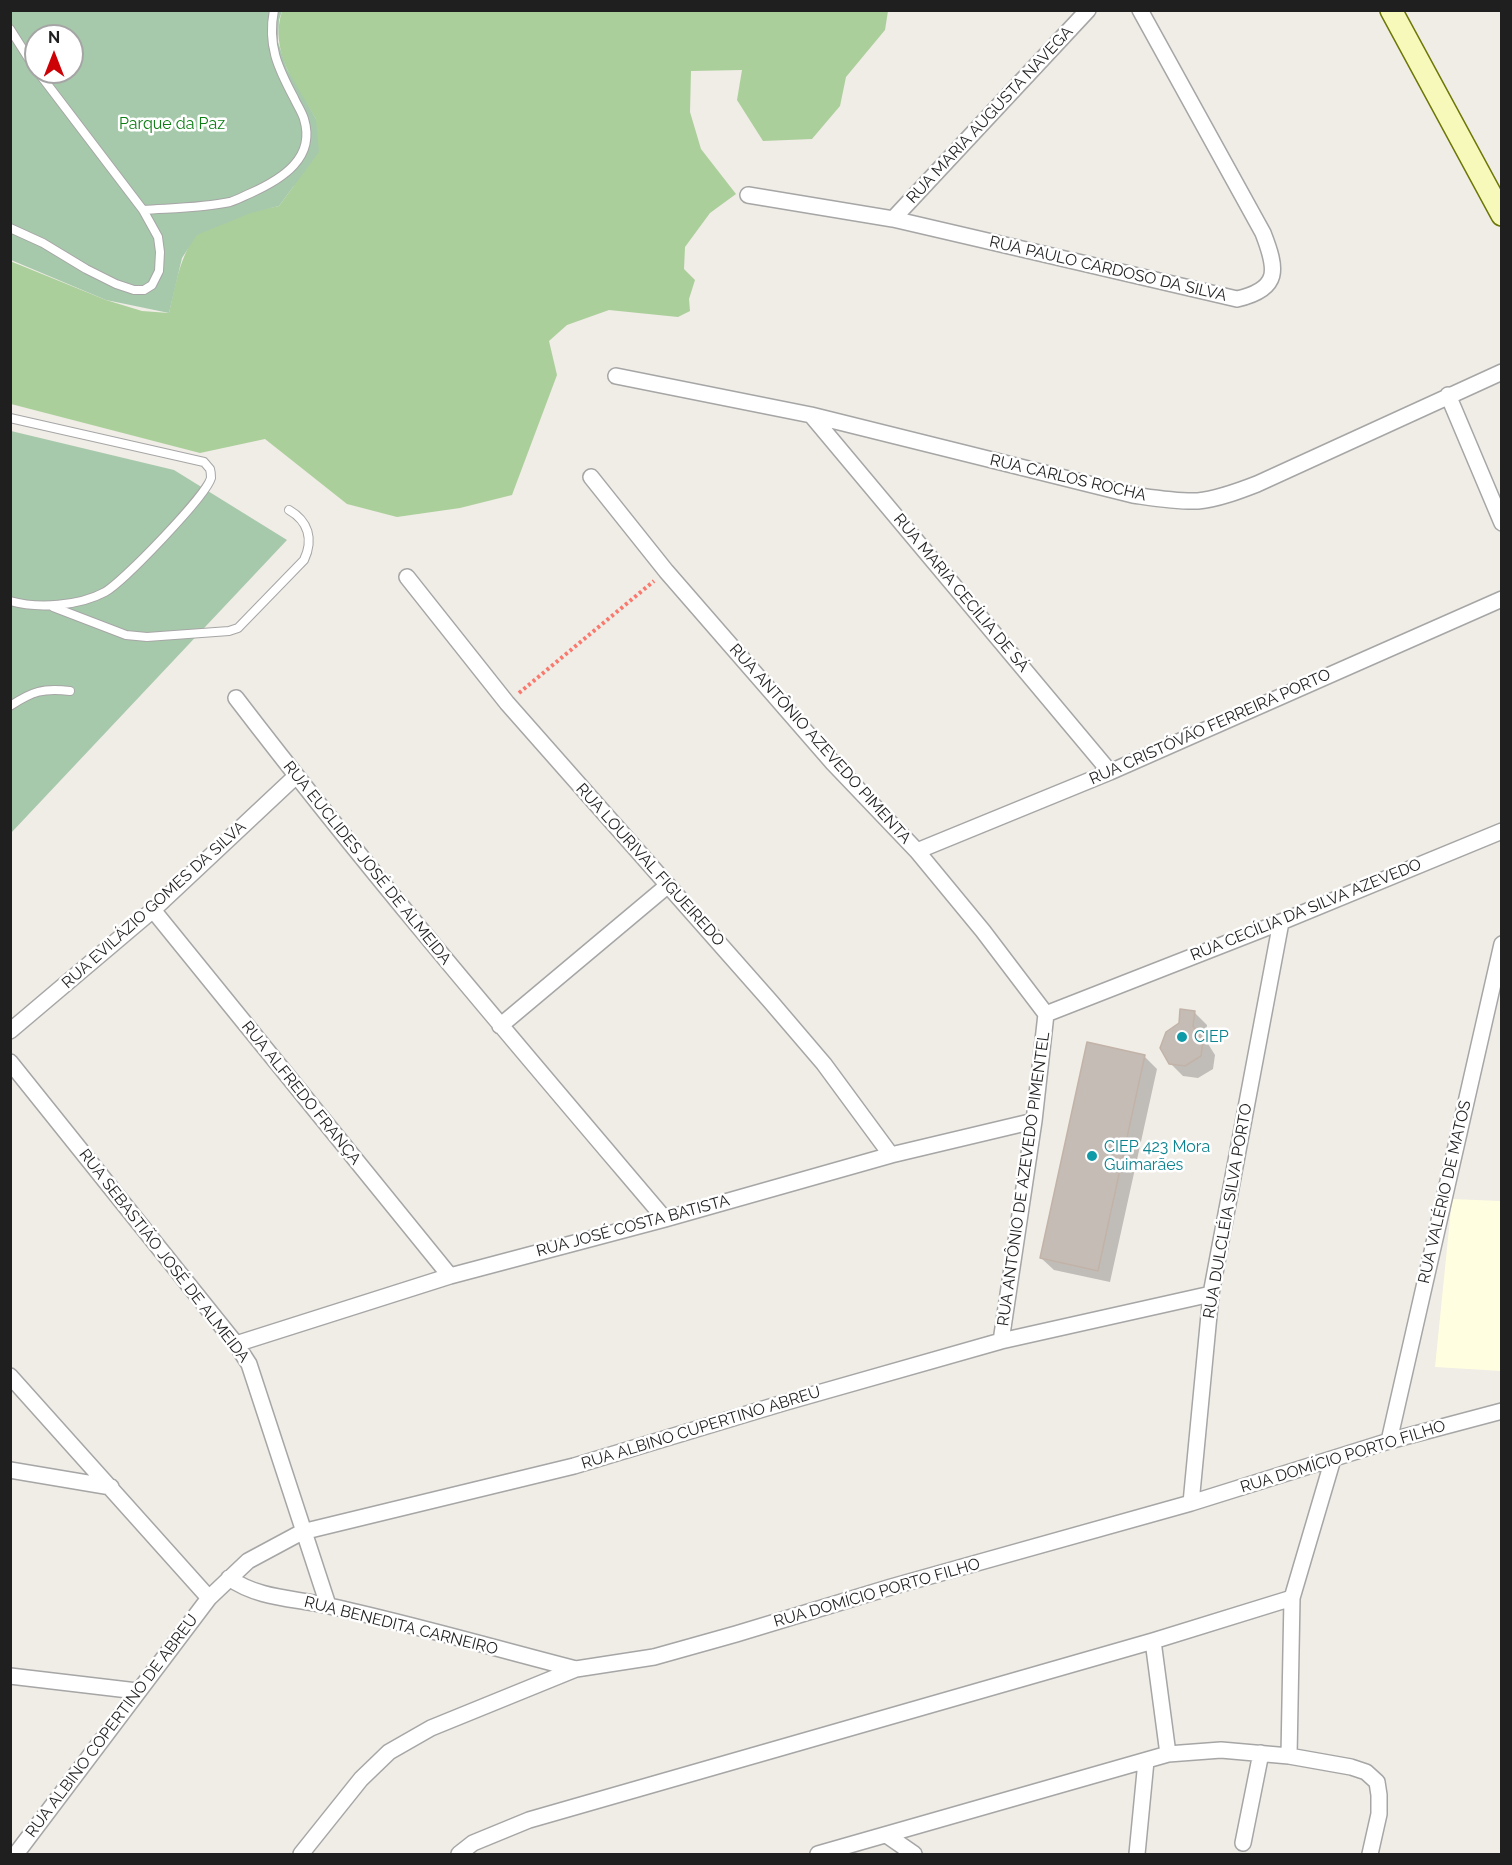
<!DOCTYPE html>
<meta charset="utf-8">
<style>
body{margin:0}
#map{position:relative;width:1512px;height:1865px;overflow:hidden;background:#f0ece6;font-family:Raleway,sans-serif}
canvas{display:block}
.frame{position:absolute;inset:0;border:12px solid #1f1f1f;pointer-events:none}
.north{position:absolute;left:24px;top:24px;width:60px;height:60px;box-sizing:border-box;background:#fff;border:2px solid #a5a5a5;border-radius:50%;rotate:0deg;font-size:16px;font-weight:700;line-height:24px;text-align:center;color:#1f1f1f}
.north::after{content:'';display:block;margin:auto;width:21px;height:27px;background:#cd0206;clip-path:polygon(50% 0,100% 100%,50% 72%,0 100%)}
</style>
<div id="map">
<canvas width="1512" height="1865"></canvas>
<div class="frame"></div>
<div class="north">N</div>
</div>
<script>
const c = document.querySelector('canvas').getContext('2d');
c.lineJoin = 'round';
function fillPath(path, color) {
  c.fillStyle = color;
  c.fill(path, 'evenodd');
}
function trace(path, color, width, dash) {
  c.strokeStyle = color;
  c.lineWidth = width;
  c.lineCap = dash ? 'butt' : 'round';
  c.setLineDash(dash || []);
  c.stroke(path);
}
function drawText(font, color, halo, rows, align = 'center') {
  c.font = font + ' Raleway,sans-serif';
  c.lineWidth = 5;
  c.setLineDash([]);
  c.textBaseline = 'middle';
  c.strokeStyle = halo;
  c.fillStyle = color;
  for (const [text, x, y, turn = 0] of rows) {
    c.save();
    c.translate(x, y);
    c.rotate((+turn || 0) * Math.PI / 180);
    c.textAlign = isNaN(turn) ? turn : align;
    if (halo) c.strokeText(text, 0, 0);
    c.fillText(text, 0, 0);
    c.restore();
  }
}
fillPath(new Path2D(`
 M1452,1199L1501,1201V1371L1435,1367Z`), '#fffee0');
fillPath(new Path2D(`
 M282,11H888L885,30L846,77L840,106L812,139L763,141L737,100L742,70L691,71L690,112L701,149L736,194L710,213L685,247L684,269L695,280L689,299L690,311L678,317L609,310L567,325L549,341L557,375L512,495L460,508L397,517L347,504L265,439L200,453L11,404L10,261L106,300L142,311L169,313C176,283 183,234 215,220C233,213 261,210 279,206L293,187L316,119C296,85 269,52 282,11Z`), '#abcf9b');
fillPath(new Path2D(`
 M10,11H282L279,20L278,42L287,69L316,119L319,152L279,206L251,213L197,235L182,258L169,313L106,300L11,260ZM36,36H72V72H36Z
 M11,431L174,470L287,540L11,833Z`), '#a7c9ab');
fillPath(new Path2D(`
 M1195,1013L1207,1025L1205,1039L1215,1055L1213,1069L1198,1078L1183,1076L1170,1063Z
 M1144,1056L1157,1069L1110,1282L1054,1270L1041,1258Z`), '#0003');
const building = new Path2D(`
 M1180,1009L1195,1011L1193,1026L1203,1041L1201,1056L1185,1066L1169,1064L1160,1048L1166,1032L1179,1023Z
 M1087,1042L1145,1055L1098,1271L1040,1258Z`);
fillPath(building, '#c5bcb5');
trace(building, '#c2b3a8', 1.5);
const lane = new Path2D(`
 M10,29L36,70
 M143,210C171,208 202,208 230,202C237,200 244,196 251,193C282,179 316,158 304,119C302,112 297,105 294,98C278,68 267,45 274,10
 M10,228L43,243L86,269L116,284L134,290H144L152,285L159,271L160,252L158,237L143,210L38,72
 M10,418L204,462L210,469C211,472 211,475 211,478C206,496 123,582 105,592C79,606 38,609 10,601
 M53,607L126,635L147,637L229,631L238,628L304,560C314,539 308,521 289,510
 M10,706C33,691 43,688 70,691`);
const street = new Path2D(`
 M748,195L893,219L1237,299C1281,289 1277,269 1263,233L1140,10
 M893,219L1088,10
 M616,376L811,415L1133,495C1154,498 1177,502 1198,501C1218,499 1239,491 1257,484L1502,372
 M1448,395L1502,523
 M811,415L1110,772
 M591,477L666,571L833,763L917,851L983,931L1046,1014
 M407,577L507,703L771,1002L824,1064L891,1155
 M236,698C373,877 519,1047 665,1219
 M917,851L1110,772L1502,599
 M153,910L450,1276
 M500,1026L667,886
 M10,1031L153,910L296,776
 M10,1062L236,1344L249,1364L328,1605
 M1001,1341L1034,1121L1046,1014L1281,922L1502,831
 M236,1344L450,1276L665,1219L891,1155L1034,1121
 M10,1376L209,1598
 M1389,1441L1502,944
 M10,1470L111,1487
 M1191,1503L1211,1294L1281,922
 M229,1578C259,1599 294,1598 329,1606C412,1624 494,1648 576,1669
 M1153,1641L1168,1754
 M10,1676L137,1691
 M1289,1756L1292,1598L1333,1459
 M888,1836L914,1854
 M1243,1843L1261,1753
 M16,1854L209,1598L248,1561L302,1532L574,1466L783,1403L1001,1341L1211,1294
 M301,1854L361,1779L389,1752L431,1728L576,1669L654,1657L736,1634L891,1587L1191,1503L1389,1441L1502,1411
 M459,1854L473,1843L529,1820L1153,1641L1292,1598
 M818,1854L1168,1754L1221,1750L1289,1756L1351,1767L1366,1772L1377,1782L1379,1795V1814L1370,1854
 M1137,1854L1146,1761`);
const secondary = new Path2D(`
 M1391,10L1502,215`);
trace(lane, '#a6a6a6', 10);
trace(street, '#a6a6a6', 18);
trace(secondary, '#6d7706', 24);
trace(new Path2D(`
 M519,693L654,581`), '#f9796e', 4, [3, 3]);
trace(lane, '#fff', 8);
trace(street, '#fff', 15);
trace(secondary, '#f7f9bb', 21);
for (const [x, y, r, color] of [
 [1182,1037,6,"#0f9aa8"],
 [1092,1156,6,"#0f9aa8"]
]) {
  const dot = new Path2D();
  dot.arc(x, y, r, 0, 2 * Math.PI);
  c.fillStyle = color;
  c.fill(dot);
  trace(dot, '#fff', 2);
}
drawText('16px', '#1f1f1f', '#fff', [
 ["RUA MARIA AUGUSTA NAVEGA",990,115,-47],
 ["RUA PAULO CARDOSO DA SILVA",1108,269,13],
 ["RUA CARLOS ROCHA",1068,478,13],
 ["RUA MARIA CECÍLIA DE SÁ",961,593,50],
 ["RUA CRISTÓVÃO FERREIRA PORTO",1210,727,-24],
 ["RUA ANTÔNIO AZEVEDO PIMENTA",820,744,48],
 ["RUA EUCLIDES JOSÉ DE ALMEIDA",367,863,51],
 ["RUA LOURIVAL FIGUEIREDO",650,865,48],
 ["RUA EVILÁZIO GOMES DA SILVA",154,905,-42],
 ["RUA CECÍLIA DA SILVA AZEVEDO",1306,910,-22],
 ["RUA ALFREDO FRANÇA",301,1093,51],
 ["RUA ANTÔNIO DE AZEVEDO PIMENTEL",1024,1179,-82],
 ["RUA VALÉRIO DE MATOS",1445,1192,-77],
 ["RUA DULCLÉIA SILVA PORTO",1228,1211,-80],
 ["RUA JOSÉ COSTA BATISTA",633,1226,-15],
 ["RUA SEBASTIÃO JOSÉ DE ALMEIDA",164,1256,52],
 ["RUA ALBINO CUPERTINO ABREU",701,1428,-17],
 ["RUA DOMÍCIO PORTO FILHO",1343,1457,-17],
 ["RUA DOMÍCIO PORTO FILHO",877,1593,-16],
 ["RUA BENEDITA CARNEIRO",401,1626,14],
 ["RUA ALBINO COPERTINO DE ABREU",112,1726,-53]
]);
drawText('16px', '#0d7e13', '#fff', [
 ["Parque da Paz",172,124]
]);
drawText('16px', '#0d838f', '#fff', [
 ["CIEP",1194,1037],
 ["CIEP 423 Mora",1104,1147],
 ["Guimarães",1104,1165]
], 'left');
</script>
